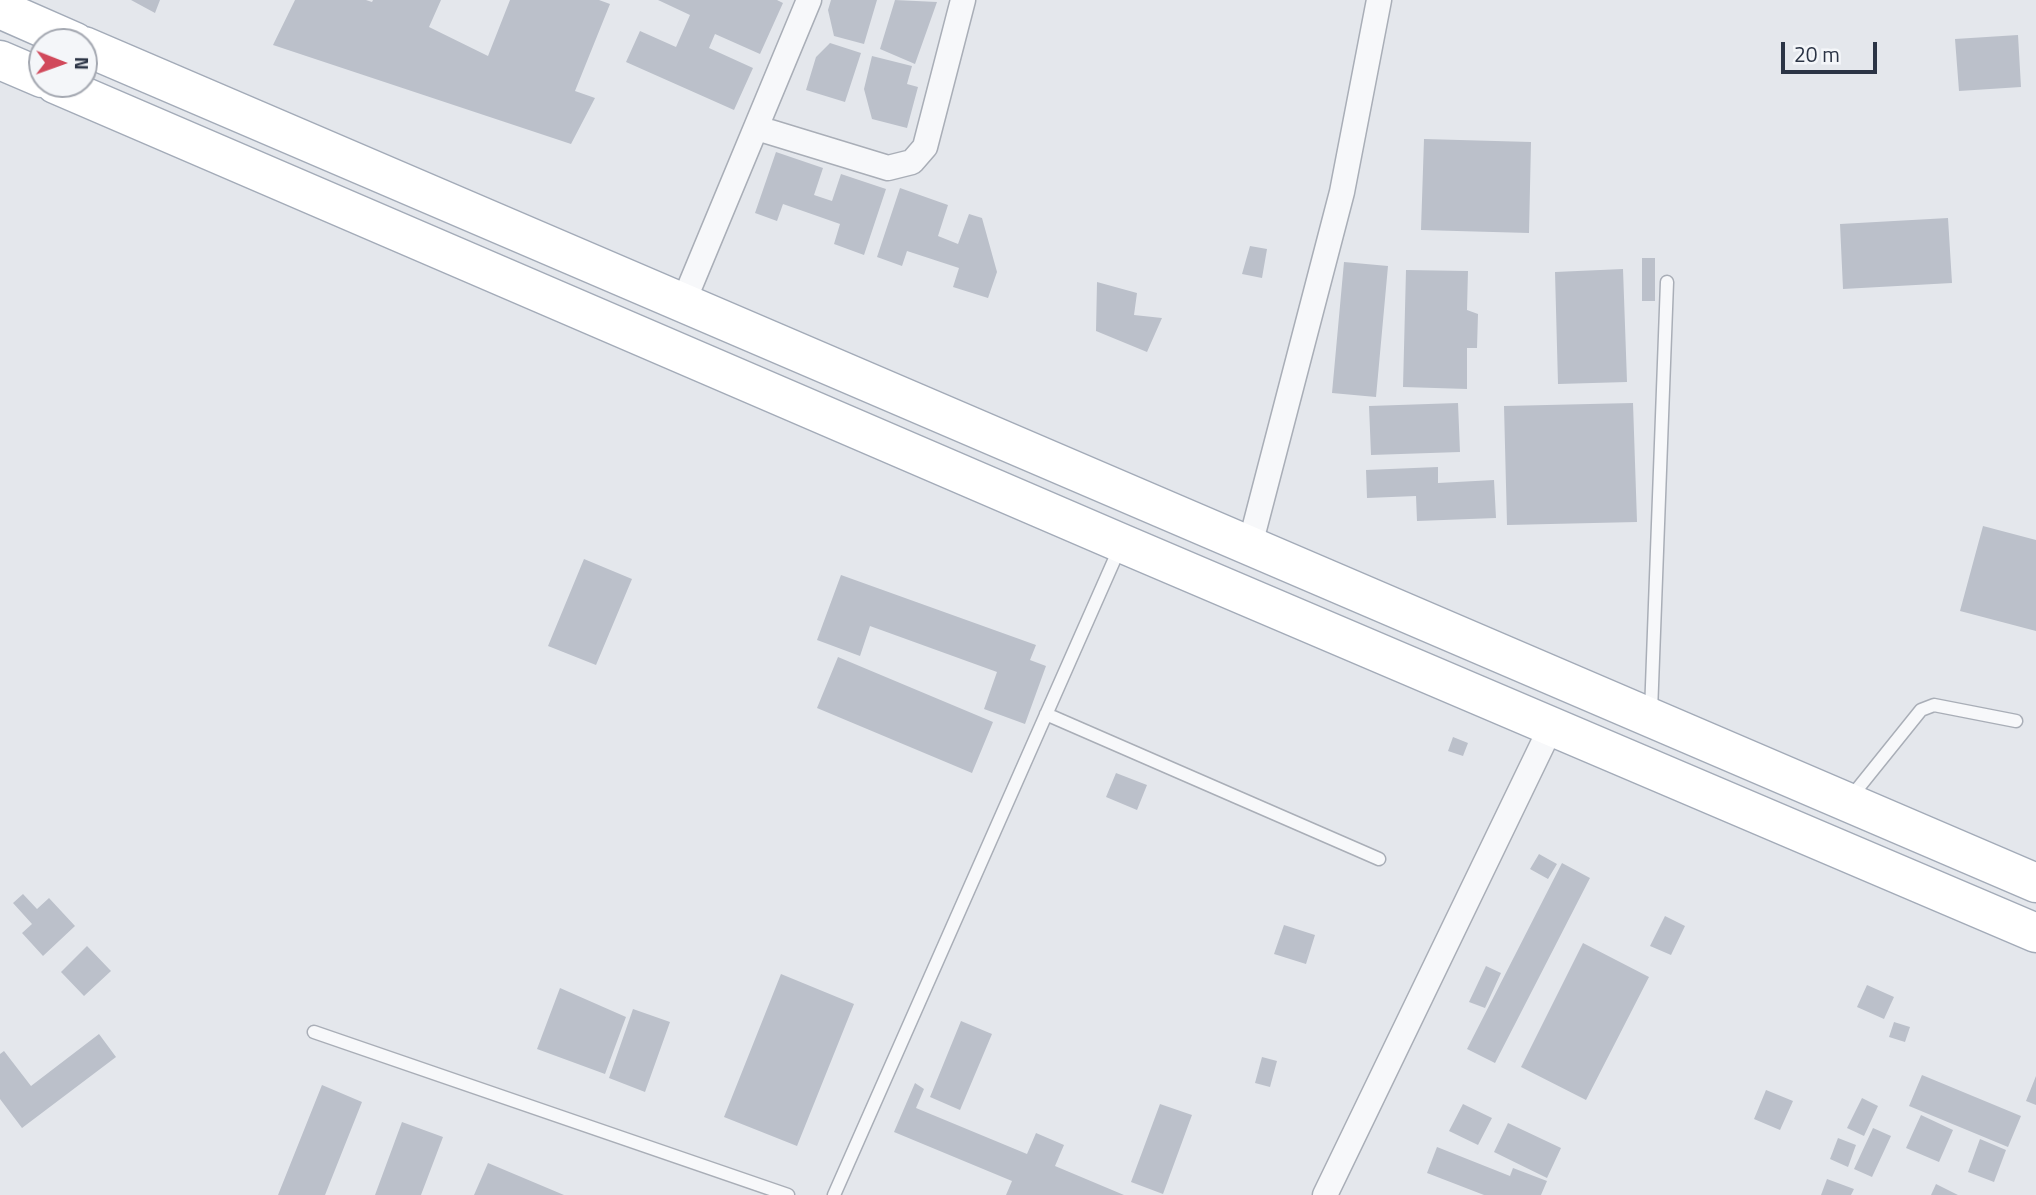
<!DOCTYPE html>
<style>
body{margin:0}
#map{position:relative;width:2036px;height:1195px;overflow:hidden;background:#e4e7ec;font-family:"Titillium Web",sans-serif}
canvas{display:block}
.north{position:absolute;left:28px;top:28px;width:70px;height:70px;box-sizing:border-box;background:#f4f6f9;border:2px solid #a4a8b1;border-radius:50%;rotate:91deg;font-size:19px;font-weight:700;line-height:28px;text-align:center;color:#2b3445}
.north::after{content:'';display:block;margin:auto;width:24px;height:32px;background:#d1495b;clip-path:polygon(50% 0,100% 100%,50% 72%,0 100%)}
.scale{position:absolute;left:1781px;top:42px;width:96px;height:32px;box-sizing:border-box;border:4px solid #2b3445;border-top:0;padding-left:9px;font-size:21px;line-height:24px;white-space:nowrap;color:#2b3445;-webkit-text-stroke:5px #f4f6f9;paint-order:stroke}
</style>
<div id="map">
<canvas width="2036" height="1195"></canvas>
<div class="north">N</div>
<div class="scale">20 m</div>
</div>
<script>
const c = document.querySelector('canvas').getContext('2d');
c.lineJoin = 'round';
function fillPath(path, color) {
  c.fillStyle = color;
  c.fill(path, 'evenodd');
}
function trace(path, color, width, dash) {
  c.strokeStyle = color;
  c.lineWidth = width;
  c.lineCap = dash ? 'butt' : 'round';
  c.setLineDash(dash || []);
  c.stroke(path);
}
fillPath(new Path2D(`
 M131,0H160L155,13Z
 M295,0H366L372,2L373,0H441L429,27L488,56L510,0H599L610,4L575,91L595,98L571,144L273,45Z
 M658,0H777L783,3L760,54L715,34L709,48L753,68L734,110L626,62L640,31L676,47L690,15Z
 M831,0H877L864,44L834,36L828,10Z
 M895,0L937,2L915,64L880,49Z
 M2018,35L2021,87L1959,91L1955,39Z
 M830,43L861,53L845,102L806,90L816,57Z
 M872,56L912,66L907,84L918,87L907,128L872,119L864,89Z
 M1424,139L1531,142L1529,233L1421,230Z
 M776,152L823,168L814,195L832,201L841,174L886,189L864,255L834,244L840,224L783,204L777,221L755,213Z
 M900,188L948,205L938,236L958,244L969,214L982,218L997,272L988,298L953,287L959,268L907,251L902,266L877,257Z
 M1948,218L1952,283L1843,289L1840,224Z
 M1250,246L1267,249L1262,278L1242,274Z
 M1642,258H1655V301H1642Z
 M1344,262L1388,266L1376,397L1332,393Z
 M1623,269L1627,382L1558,384L1555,272Z
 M1406,270L1468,271L1467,310L1478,314L1477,348H1467V389L1403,387Z
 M1097,282L1137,293L1134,315L1162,318L1147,352L1096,331Z
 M1458,403L1460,452L1371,455L1369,406Z
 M1633,403L1637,522L1507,525L1504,406Z
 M1438,467V483L1494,480L1496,518L1417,521L1416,496L1367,498L1366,470Z
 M1983,526L2036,540V631L1960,611Z
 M584,559L632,579L596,665L548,646Z
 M841,575L1036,645L1030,660L1046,666L1025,724L984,709L997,672L870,626L860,656L817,640Z
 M838,657L993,722L972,773L817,708Z
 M1453,737L1468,743L1463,756L1448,751Z
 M1116,773L1147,785L1137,810L1106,797Z
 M1539,854L1557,864L1548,879L1530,869Z
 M1562,863L1590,878L1495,1063L1467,1049Z
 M23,894L37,909L49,898L75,926L43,956L22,933L32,924L13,903Z
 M1665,916L1685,926L1671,955L1650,946Z
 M1284,925L1315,935L1306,964L1274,954Z
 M1583,943L1649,977L1586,1100L1521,1067Z
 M87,946L111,971L84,996L61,972Z
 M1486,966L1501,973L1485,1008L1469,1002Z
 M781,974L854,1004L797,1146L724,1117Z
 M1867,985L1894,997L1884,1019L1857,1007Z
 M560,988L626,1017L605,1074L537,1049Z
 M633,1009L670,1022L645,1092L609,1078Z
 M961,1021L992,1034L960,1110L930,1097Z
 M1894,1022L1910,1027L1905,1042L1889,1037Z
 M99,1034L116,1057L22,1128L0,1099V1054L4,1051L31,1086Z
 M1262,1057L1277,1061L1270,1087L1255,1083Z
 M1922,1075L2021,1116L2008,1147L1909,1106Z
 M2036,1076V1105L2026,1101Z
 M915,1083L924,1089L916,1108L1027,1154L1036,1133L1064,1145L1055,1166L1124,1195H1006L1012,1181L894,1132Z
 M322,1085L362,1102L325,1195H278Z
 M1766,1090L1793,1101L1780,1130L1754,1119Z
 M1862,1098L1878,1106L1864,1136L1847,1128Z
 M1160,1104L1192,1115L1163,1194L1131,1182Z
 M1463,1104L1492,1118L1478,1145L1449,1131Z
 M1921,1115L1953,1130L1939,1162L1906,1148Z
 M402,1122L443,1137L421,1195H375Z
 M1508,1123L1561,1148L1547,1178L1494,1152Z
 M1873,1128L1891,1136L1872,1177L1854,1169Z
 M1838,1138L1856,1145L1848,1167L1830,1159Z
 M1980,1139L2006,1150L1994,1182L1968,1172Z
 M1437,1147L1510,1176L1513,1168L1547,1181L1541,1195H1484L1427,1173Z
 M488,1163L564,1195H474Z
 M1827,1179L1854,1189L1851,1195H1821Z
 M1936,1184L1958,1195H1931Z`), '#bbc0ca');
const service = new Path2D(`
 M1651,712L1667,282
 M1046,714L1379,859
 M1851,797L1921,710L1934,705L2016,721
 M314,1032L788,1195
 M834,1195L1120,547`);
const minor = new Path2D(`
 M757,128L888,168L912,162L925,147L963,0
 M683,303L809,0
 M1250,545L1342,192L1379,0
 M1325,1195L1551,727`);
const primary = new Path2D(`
 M0,9L75,42
 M84,46L2036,883
 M0,60L42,78
 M55,84L1121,543L2036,933`);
trace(service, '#a9aeb7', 15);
trace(minor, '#a9aeb7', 27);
trace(primary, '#a3abb8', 41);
trace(service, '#f7f8fa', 12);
trace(minor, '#f7f8fa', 24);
trace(primary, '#fff', 38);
</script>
